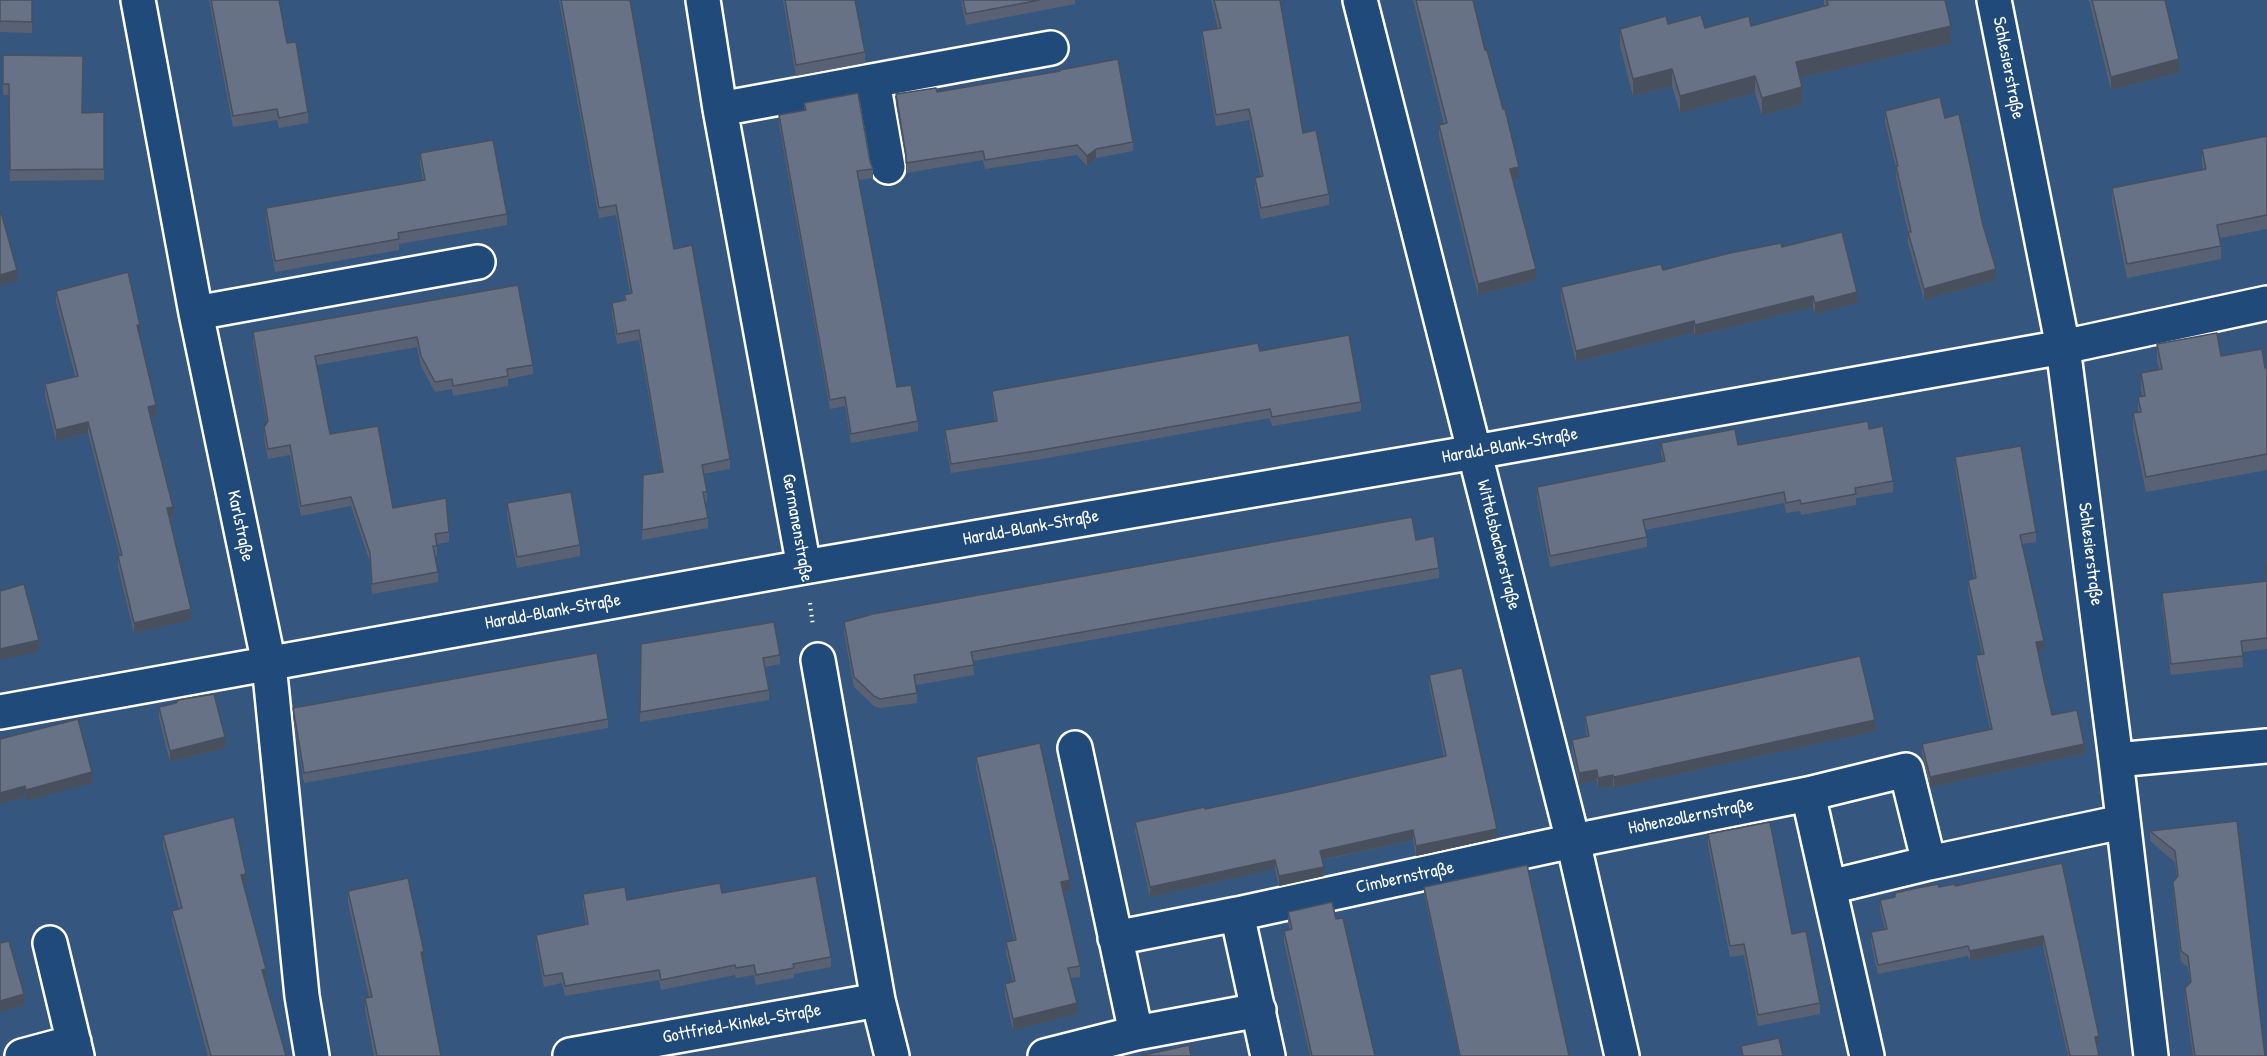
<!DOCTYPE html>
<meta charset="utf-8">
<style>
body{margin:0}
canvas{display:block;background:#35567e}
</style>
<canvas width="2267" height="1056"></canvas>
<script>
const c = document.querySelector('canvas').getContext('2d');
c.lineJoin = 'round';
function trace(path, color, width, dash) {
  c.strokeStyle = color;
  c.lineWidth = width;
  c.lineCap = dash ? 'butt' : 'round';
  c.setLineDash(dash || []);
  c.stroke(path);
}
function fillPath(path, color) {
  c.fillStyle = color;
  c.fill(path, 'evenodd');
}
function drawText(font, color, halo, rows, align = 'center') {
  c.font = font + ' "Patrick Hand",sans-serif';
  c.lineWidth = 4.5;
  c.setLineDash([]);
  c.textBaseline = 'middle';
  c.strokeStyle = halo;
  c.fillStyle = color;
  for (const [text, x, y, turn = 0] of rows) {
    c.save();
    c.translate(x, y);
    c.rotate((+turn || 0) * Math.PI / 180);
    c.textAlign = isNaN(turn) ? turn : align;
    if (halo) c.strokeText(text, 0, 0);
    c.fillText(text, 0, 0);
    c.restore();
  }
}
const minor = new Path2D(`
 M138,0L196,313L269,664L302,996L312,1056
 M703,0L720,109L804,567
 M1360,0L1573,841L1622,1056
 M1994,0L2063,347L2116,760L2151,1056
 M873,81L888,167
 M720,109L1051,48
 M196,313L478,262
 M818,660L878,1000L892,1056
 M0,712L804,567L1475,452L2063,347L2267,303
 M1075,748L1136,1033
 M2116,760L2267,746
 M1808,794L1867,1056
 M1830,887L1929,863L2122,822
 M1115,938L1237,914
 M50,943L77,1056
 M570,1055L878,1000
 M22,1056L74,1042
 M1045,1056L1136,1033L1259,1010
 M1268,1056L1237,914L1573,841L1808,794L1906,770L1929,863`);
trace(minor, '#fff', 38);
trace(new Path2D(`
 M810,603L813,626`), '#fff', 4, [1.5, 4.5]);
trace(minor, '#1f4a7a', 33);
fillPath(new Path2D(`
 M0,0H32V33L0,32Z
 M209,0H279L287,43L308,112V123L279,128L277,120L233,127Z
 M559,0H630L674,249L730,459V469L703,474L707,492V502H705L708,518V528L642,540L643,475L662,472L639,340L617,344L612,313V303L624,301V295L630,293L616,215L599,218Z
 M783,0H855L865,52V63L796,76Z
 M961,0H1075V4L966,25Z
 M1211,0H1280L1303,133L1329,194V205L1261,219L1255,188V178L1261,177L1249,120L1216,126L1202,42V31L1218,29Z
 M1413,0H1473L1485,50L1519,178L1512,179L1536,280L1478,295L1439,136V125L1444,124Z
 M1824,0H1945L1951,43L1800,78L1802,104L1762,115L1755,93L1680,113L1672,86L1633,96L1620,46V29L1668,24L1705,28L1751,26L1824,6Z
 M2089,0H2165L2179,73L2111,90Z
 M3,55L82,113L104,112V180L10,181L9,95H3Z
 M937,92L1133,142V151L1096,158L1087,166L1077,155L985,169L983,160L906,173V161L896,104V94Z
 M804,103L870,161L873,169V178L859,180L897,387L918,421V431L851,443L845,406L830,409L779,124V115L804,111Z
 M1885,111L1945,118L1996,280L1924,300L1908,243V232L1896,177V168L1885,122Z
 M2267,136V229L2220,238L2221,246V259L2127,278L2112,202V188L2203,170L2202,163V149Z
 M420,153L507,214V225L399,244V250L275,272L266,219V208L423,180L420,164Z
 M1782,247L1857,303L1815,314L1813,307L1695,336L1694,332L1576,362L1561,298V287L1663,270Z
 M518,285L533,365V374L508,379V386L453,396L452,389L435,392L421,366L417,347L317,365L330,434L393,508L449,532V542L437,544V556H435L438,572V582L372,594L370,562L351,506L301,516L290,455L268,459L264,437V427L267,423L253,342V332Z
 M56,291L140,336L156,416L151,417L173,518L170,519L191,620L134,633L118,567V556H120L88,433L56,441L45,395V384L75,376L56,302Z
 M2157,344L2221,356L2267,368V470L2146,492L2133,429V413L2138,412V397L2142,396L2141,389V373L2159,370L2157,360Z
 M1260,351L1361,402V411L1272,426L1270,418L1042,459L951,473L945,440V430L995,422L992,400V391Z
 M1869,429L1893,481V492L1856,498V505L1801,515L1800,511L1786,513L1784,503L1645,530L1647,537V547L1550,567L1537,498V487L1663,462L1661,454V443L1738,445Z
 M1955,457L2036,532V542L2022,544L2044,650L2038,651L2052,715L2084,754L1930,787L1922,753V744L1990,729L1976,665V655L1982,654L1968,590V580L1974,579L1955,467Z
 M507,503L580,545V556L517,568L507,514Z
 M1416,540L1439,568V578L973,661L974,675L916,685L917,693V703L880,708L874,706L854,687L844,632V622Z
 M2265,564H2267V649L2242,652L2243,667L2171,675L2162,604V593L2266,581Z
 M641,644L780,655V664L765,667L769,690V700L640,722Z
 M1429,675L1497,838L1416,856L1413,840L1322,860L1324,876L1279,886L1275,869L1150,897L1135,831V822L1205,809L1292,791L1444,757L1429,684Z
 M159,707L225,748L170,762L159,718Z
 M293,708L608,719V728L304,783L293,717Z
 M1585,716L1875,731L1614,788L1613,786L1598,789L1597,780L1579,784L1572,751V740L1587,736L1585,726Z
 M976,757L1070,891L1063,893L1080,966V977L1071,978L1077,1014L1013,1030L1005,994V984L1013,981L1006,953V942L1014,941L976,768Z
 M2237,821L2265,1056H2193L2185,999V988L2190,983L2188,967L2181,962L2173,893V882L2177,877L2175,862L2150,841V831Z
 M1708,834L1792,934L1820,1003V1014L1758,1026L1744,955L1730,957L1708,845Z
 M163,835L246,884H244L266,979H265L286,1056H208L172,921V911L179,909L163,845Z
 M2062,863L2099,1045L2097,1046L2099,1056H2068L2043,946L1970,961L1968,956L1878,974L1871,942V932L1885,930L1880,909V900L1895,897V893L1939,887L1955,886Z
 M1424,887L1569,1056H1459L1424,893Z
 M348,891L424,963H423L441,1056H374L365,1009V998L369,997L348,902Z
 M722,893L831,957V967L794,974V978L756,985L754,975L736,978L735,975L661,990L659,980L565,996L562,983L544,987L536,945V935L586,924L583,905V894L627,900Z
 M1288,912L1336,919L1375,1056H1310L1284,942V931L1290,930L1288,922Z`), '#596274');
fillPath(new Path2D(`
 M1951,26V43L1796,79V62Z
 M2179,59V73L2111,90V77Z
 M1672,69V86L1633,96V79Z
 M1755,76V93L1680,113V96Z
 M1802,87V104L1762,115V98Z
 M1096,149V158L1087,166V156Z
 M1519,167V178L1510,180V169Z
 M1536,269V280L1478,295V284Z
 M1996,269V280L1924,300V289Z
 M17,270V281L0,286V275Z
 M1857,292V303L1815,314V303Z
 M1813,296V307L1695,336V325Z
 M1694,321V332L1576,362V351Z
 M137,325H140V336H137Z
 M156,405V416L148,418V407Z
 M88,422V433L56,441V430Z
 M173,507V518L167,519V508Z
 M191,609V620L134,633V623Z
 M39,640V651L0,660V649Z
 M2044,641V650L2036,652V642Z
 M1875,720V731L1614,788V777Z
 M225,737V748L170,762V751Z
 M2084,744V754L1930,787V777Z
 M1597,770V780L1579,784V773Z
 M92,772V783L26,801V790Z
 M1613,775V786L1598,789V778Z
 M25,786V797L0,804V793Z
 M1497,829V838L1416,856V846Z
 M1413,830V840L1320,860V851Z
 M1275,860V869L1150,897V887Z
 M1324,867V876L1279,886V876Z
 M246,874V884L241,885V875Z
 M1070,880V891L1061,893V882Z
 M2043,936V946L1970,961V951Z
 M421,952H424V963H421Z
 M266,969V979L262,980V970Z
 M24,994V1005L0,1012V1001Z
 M1077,1003V1014L1013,1030V1019Z
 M2099,1036V1045L2095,1046V1037Z`), '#48505e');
const building = new Path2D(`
 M0,0H32V22L0,21Z
 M211,0H279L287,43L296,42L308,112L279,118L277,109L233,116Z
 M561,0H630L674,249L692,245L730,459L702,465L707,492H703L708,518L642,530L643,475L663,472L639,330L617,334L612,303L626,300L624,295L632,293L616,205L599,208Z
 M785,0H855L865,52L796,65Z
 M963,0H1040L966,14Z
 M1214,0H1280L1303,133L1316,130L1329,194L1261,208L1255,178L1263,176L1249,109L1216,115L1202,31L1221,28Z
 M1416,0H1473L1485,50H1487L1503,109H1505L1519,167L1510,169L1536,269L1478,284L1439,125L1447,123Z
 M1827,0H1945L1951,26L1796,62L1802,87L1762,98L1755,76L1680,96L1672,69L1633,79L1620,29L1666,16L1668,24L1701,15L1705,28L1749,16L1751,26L1828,5Z
 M2092,0H2165L2179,59L2111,77Z
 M3,55L83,56L82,113L104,112V169L10,170L9,84H3Z
 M1118,59L1133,142L1096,149L1087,156L1077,145L985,160L983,151L906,163V155L896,94L936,88L937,92L1060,71V70Z
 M858,93L870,161L873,169L857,171L883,310L897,387L911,385L918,421L851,434L845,397L830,400L779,115L806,110L804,103Z
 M1940,97L1945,118L1959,114L1983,225L1996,269L1924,289L1908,232H1911L1896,166H1898L1885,111Z
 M2267,136V215L2217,225L2221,246L2127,264L2112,188L2206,169L2202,149Z
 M493,140L507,214L398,233L399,239L275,261L266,208L425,180L420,153Z
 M1,212L17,270L0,275V213Z
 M1842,232L1857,292L1815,303L1813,296L1695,325L1694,321L1576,351L1561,287L1661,264L1663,270L1730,253L1781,243L1782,247Z
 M128,272L140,325H137L156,405L148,407L173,507L167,508L191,609L134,623L118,556L122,555L88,422L56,430L45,384L78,376L56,291Z
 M518,285L533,365L507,369L508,376L453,386L452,379L435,382L421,356L417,337L315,356L330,434L378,426L393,508L446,498L449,532L435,534L437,546H433L438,572L372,584L370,553L351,497L301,506L290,445L268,449L264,427L268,421L253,332Z
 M2217,333L2221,356L2262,349L2265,368H2267V454L2146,477L2133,413L2141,412L2138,397L2145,396L2141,373L2162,369L2157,344Z
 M1349,335L1361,402L1272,417L1270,409L1042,450L951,464L945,430L997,421L992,391L1258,343L1260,351Z
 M1868,421L1869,429L1883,426L1893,481L1855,488L1856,494L1801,504L1800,500L1786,503L1784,492L1643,520L1647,537L1550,556L1537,487L1665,461L1661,443L1735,429L1738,445Z
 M2021,446L2036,532L2020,535L2044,641L2036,642L2044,680L2052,715L2077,710L2084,744L1930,777L1922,744L1992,729L1976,655L1984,654L1968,580L1976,578L1955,457Z
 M571,492L580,545L517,557L507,503Z
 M1412,517L1416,540L1434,536L1439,568L971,652L974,665L914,675L917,693L880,699L874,696L854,677L844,622L873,614Z
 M2265,564H2267V580Z
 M2267,581V638L2241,641L2243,656L2171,664L2162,593Z
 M24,584L39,640L0,649V591Z
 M774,622L780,655L763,658L769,690L640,712L641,644Z
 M597,653L608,719L304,773L293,708Z
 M1860,656L1875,720L1614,777L1613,775L1598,778L1597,770L1579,773L1572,740L1589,736L1585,716Z
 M1462,668L1497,829L1416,846L1413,830L1320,851L1324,867L1279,876L1275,860L1150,887L1135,822L1205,807V809L1292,791L1446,756L1429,675Z
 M214,694L225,737L170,751L159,707L176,703L178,700Z
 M78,719L92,772L26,790L25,786L0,793V739Z
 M1040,743L1070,880L1061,882L1080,966L1068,968L1077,1003L1013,1019L1005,984L1015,981L1006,942L1016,940L976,757Z
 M234,817L246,874L241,875L266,969L262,970L286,1056H211L172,911L182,908L163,835Z
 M2237,821L2265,1056H2195L2185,988L2191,982L2188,956L2181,951L2173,882L2178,876L2175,851L2150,831Z
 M1770,822L1792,934L1806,931L1820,1003L1758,1015L1744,944L1730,946L1708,834Z
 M2062,863L2099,1036L2095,1037L2099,1056H2070L2043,936L1970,951L1968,946L1878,965L1871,932L1887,929L1880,900L1895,897V893L1917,888L1938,884L1939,887L1955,884V886Z
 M1527,865L1569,1056H1460L1424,887Z
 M816,876L831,957L793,964L794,968L756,975L754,965L736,968L735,965L661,980L659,970L565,986L562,973L544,976L536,935L588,924L583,894L625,887L627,900L720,883L722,893Z
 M408,878L424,952H421L441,1056H377L365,998L372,997L348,891Z
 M1332,902L1336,919L1343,918L1375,1056H1312L1284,931L1292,929L1288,912Z
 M9,941L24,994L0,1001V943Z
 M1779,1038L1783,1056H1743L1741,1046Z
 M1189,1045L1191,1056H1140Z`);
fillPath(building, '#677287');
trace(building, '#48505e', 1.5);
drawText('18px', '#fff', '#1f4a7a', [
 ["Schlesierstraße",2008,68,79],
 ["Harald-Blank-Straße",1510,446,-10],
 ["Karlstraße",240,526,78],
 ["Germanenstraße",797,528,80],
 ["Harald-Blank-Straße",1031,528,-10],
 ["Wittelsbacherstraße",1498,545,76],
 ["Schlesierstraße",2090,554,83],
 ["Harald-Blank-Straße",553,612,-10],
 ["Hohenzollernstraße",1691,817,-11],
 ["Cimbernstraße",1405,878,-12],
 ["Gottfried-Kinkel-Straße",742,1024,-10]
]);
</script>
